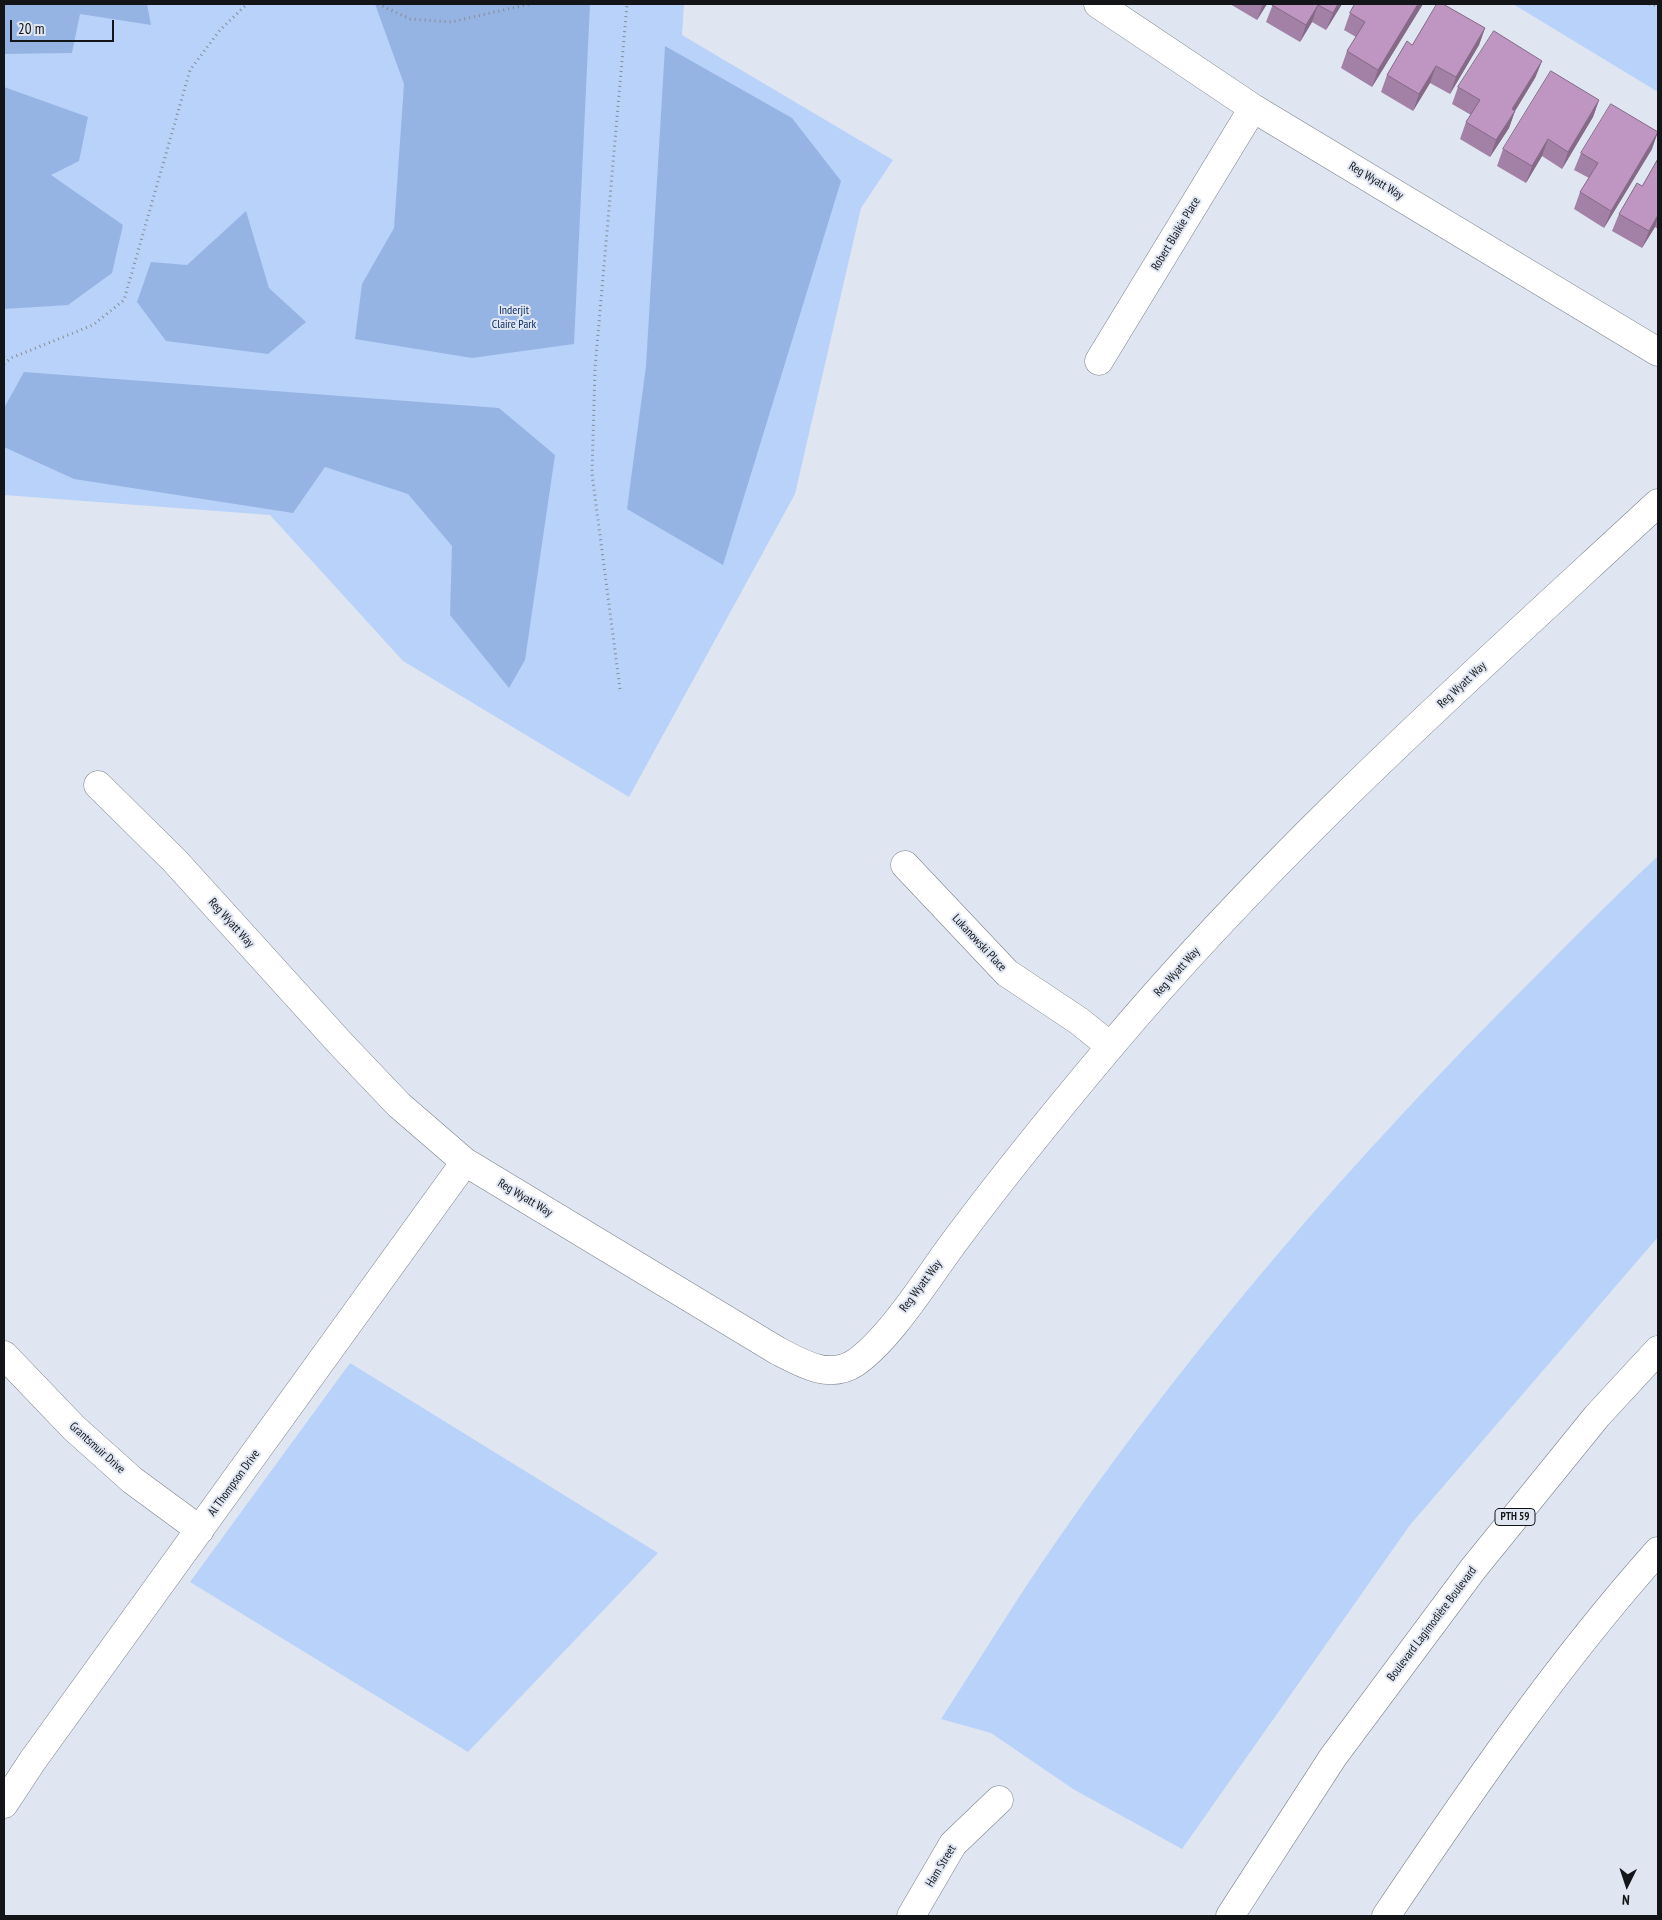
<!DOCTYPE html>
<meta charset="utf-8">
<style>
body{margin:0}
#map{position:relative;width:1662px;height:1920px;overflow:hidden;background:#dfe6f1;font-family:"PT Sans Narrow",sans-serif}
canvas{display:block}
.frame{position:absolute;inset:0;border:5px solid #131519;pointer-events:none}
.north{position:absolute;left:1602px;top:1860px;width:50px;height:50px;-webkit-text-stroke:4px #dfe6f1;paint-order:stroke;rotate:184deg;font-size:14px;font-weight:700;line-height:20px;text-align:center;color:#131519}
.north::after{content:'';display:block;margin:auto;width:18px;height:22px;background:#131519;clip-path:polygon(50% 0,100% 100%,50% 72%,0 100%)}
.scale{position:absolute;left:10px;top:20px;width:104px;height:22px;box-sizing:border-box;border:2px solid #131519;border-top:0;padding-left:6px;font-size:15px;line-height:18px;white-space:nowrap;color:#131519;-webkit-text-stroke:4px #dfe6f1;paint-order:stroke}
</style>
<div id="map">
<canvas width="1662" height="1920"></canvas>
<div class="frame"></div>
<div class="north">N</div>
<div class="scale">20 m</div>
</div>
<script>
const c = document.querySelector('canvas').getContext('2d');
c.lineJoin = 'round';
function fillPath(path, color) {
  c.fillStyle = color;
  c.fill(path, 'evenodd');
}
function trace(path, color, width, dash) {
  c.strokeStyle = color;
  c.lineWidth = width;
  c.lineCap = dash ? 'butt' : 'round';
  c.setLineDash(dash || []);
  c.stroke(path);
}
function drawText(font, color, halo, rows, align = 'center') {
  c.font = font + ' "PT Sans Narrow",sans-serif';
  c.lineWidth = 4;
  c.setLineDash([]);
  c.textBaseline = 'middle';
  c.strokeStyle = halo;
  c.fillStyle = color;
  for (const [text, x, y, turn = 0] of rows) {
    c.save();
    c.translate(x, y);
    c.rotate((+turn || 0) * Math.PI / 180);
    c.textAlign = isNaN(turn) ? turn : align;
    if (halo) c.strokeText(text, 0, 0);
    c.fillText(text, 0, 0);
    c.restore();
  }
}
fillPath(new Path2D(`
 M4,4H684L682,35L893,160L861,208L795,494L629,797L403,661L270,515L4,495Z
 M1513,4H1658V92Z
 M1658,856V1237L1410,1525L1182,1849L1073,1789L991,1733L941,1719C980,1659 1017,1598 1058,1539C1197,1339 1357,1154 1529,983C1572,940 1614,897 1658,856Z
 M350,1363L658,1553L468,1752L190,1582Z`), '#b9d2f9');
fillPath(new Path2D(`
 M4,4H147L151,25L80,14L72,53L4,54Z
 M375,4H590L574,344L472,358L355,339L362,284L394,228L404,84Z
 M665,46L792,118L841,181L723,565L627,509L646,366Z
 M4,87L88,117L79,161L51,175L123,225L112,273L68,305L4,309Z
 M246,211L269,288L306,322L268,354L166,341L137,302L151,262L187,265Z
 M24,372L499,408L555,455L525,660L509,688L450,615L452,546L408,494L325,467L293,513L74,479L4,447V408Z`), '#96b4e3');
const street = new Path2D(`
 M1098,4L1253,108L1658,352
 M1099,361L1253,108
 M98,785L175,861L340,1043L399,1105L465,1162L778,1351C801,1363 829,1380 855,1363C891,1338 928,1277 955,1241C1004,1175 1057,1110 1109,1048C1275,850 1469,678 1658,503
 M905,865L1007,973L1079,1021L1110,1046
 M4,1355L74,1428L132,1480L200,1530
 M4,1804L33,1760L465,1162
 M911,1916L953,1844L999,1800`);
const primary = new Path2D(`
 M1230,1916L1333,1757L1473,1569L1597,1416L1658,1350
 M1386,1916C1471,1790 1557,1664 1658,1551`);
trace(street, '#7a808a', 29);
trace(primary, '#7a808a', 29);
trace(new Path2D(`
 M378,4L410,19L451,22L530,4
 M1649,4L1658,6
 M4,364L11,358L93,325L124,300L190,70L220,30L247,4
 M620,689L592,474L595,368L627,4`), '#878c94', 3, [1, 4]);
trace(street, '#fff', 28);
trace(primary, '#fff', 28);
fillPath(new Path2D(`
 M1230,4H1267L1257,20Z
 M1273,4H1342L1326,30L1312,22L1300,42L1266,22Z
 M1355,4H1423L1372,87L1341,68L1347,51L1356,37L1344,30L1350,13Z
 M1485,28L1479,45L1450,94L1430,83L1413,111L1381,92L1387,75L1412,45Z
 M1542,61L1535,78L1515,111L1509,128L1490,157L1460,139L1466,122L1471,115L1452,104L1458,87Z
 M1599,100L1593,117L1562,169L1542,156L1526,183L1497,166L1503,149Z
 M1652,149L1604,228L1574,209L1580,192L1589,178L1574,170L1581,153Z
 M1658,159V229L1655,227L1642,248L1612,231L1619,214L1642,186Z`), '#a381a6');
fillPath(new Path2D(`
 M1263,4H1267L1257,20Z
 M1338,4H1342L1326,30L1333,13Z
 M1418,4H1423L1372,87L1378,70Z
 M1318,5L1312,22L1300,42L1306,25Z
 M1485,28L1479,45L1450,94L1456,77Z
 M1542,61L1535,78L1515,111L1509,128L1490,157L1496,140L1512,109Z
 M1436,66L1430,83L1413,111L1419,94Z
 M1599,100L1593,117L1562,169L1568,152Z
 M1658,132L1652,149L1604,228L1611,211Z
 M1548,139L1542,156L1526,183L1532,166Z
 M1658,215V217L1655,227L1642,248L1649,231Z`), '#856987');
const building = new Path2D(`
 M1273,4H1338L1333,13L1318,5L1306,25L1272,5Z
 M1355,4H1418L1378,70L1347,51L1365,22L1350,13Z
 M1437,4H1443L1485,28L1456,77L1436,66L1419,94L1387,75L1407,41L1412,45Z
 M1494,31L1542,61L1512,109L1515,111L1496,140L1466,122L1480,100L1458,87Z
 M1551,71L1599,100L1568,152L1548,139L1532,166L1503,149Z
 M1611,104L1658,132L1611,211L1580,192L1598,163L1581,153Z
 M1658,159V215L1649,231L1619,214L1637,183L1642,186Z`);
fillPath(building, '#be96c1');
trace(building, '#856987', 1);
for (const [x, y, w] of [
 [1515,1517,40]
]) {
  const box = new Path2D();
  box.roundRect(x - w / 2, y - 8.5, w, 17, 4);
  c.fillStyle = '#dfe6f1';
  c.fill(box);
  trace(box, '#131519', 1);
}
drawText('bold 11px', '#131519', null, [
 ["PTH 59",1515,1517]
]);
drawText('12px', '#131519', '#dfe6f1', [
 ["Reg Wyatt Way",1376,181,31],
 ["Robert Blaikie Place",1176,234,-59],
 ["Reg Wyatt Way",1462,685,-43],
 ["Reg Wyatt Way",231,923,48],
 ["Lukanowski Place",979,943,47],
 ["Reg Wyatt Way",1177,972,-48],
 ["Reg Wyatt Way",525,1198,31],
 ["Reg Wyatt Way",921,1286,-53],
 ["Grantsmuir Drive",97,1448,42],
 ["Al Thompson Drive",234,1483,-54],
 ["Boulevard Lagimodière Boulevard",1432,1624,-53],
 ["Ham Street",941,1866,-59]
]);
drawText('12px', '#0b2d64', '#dfe6f1', [
 ["Inderjit",514,311],
 ["Claire Park",514,325]
]);
</script>
